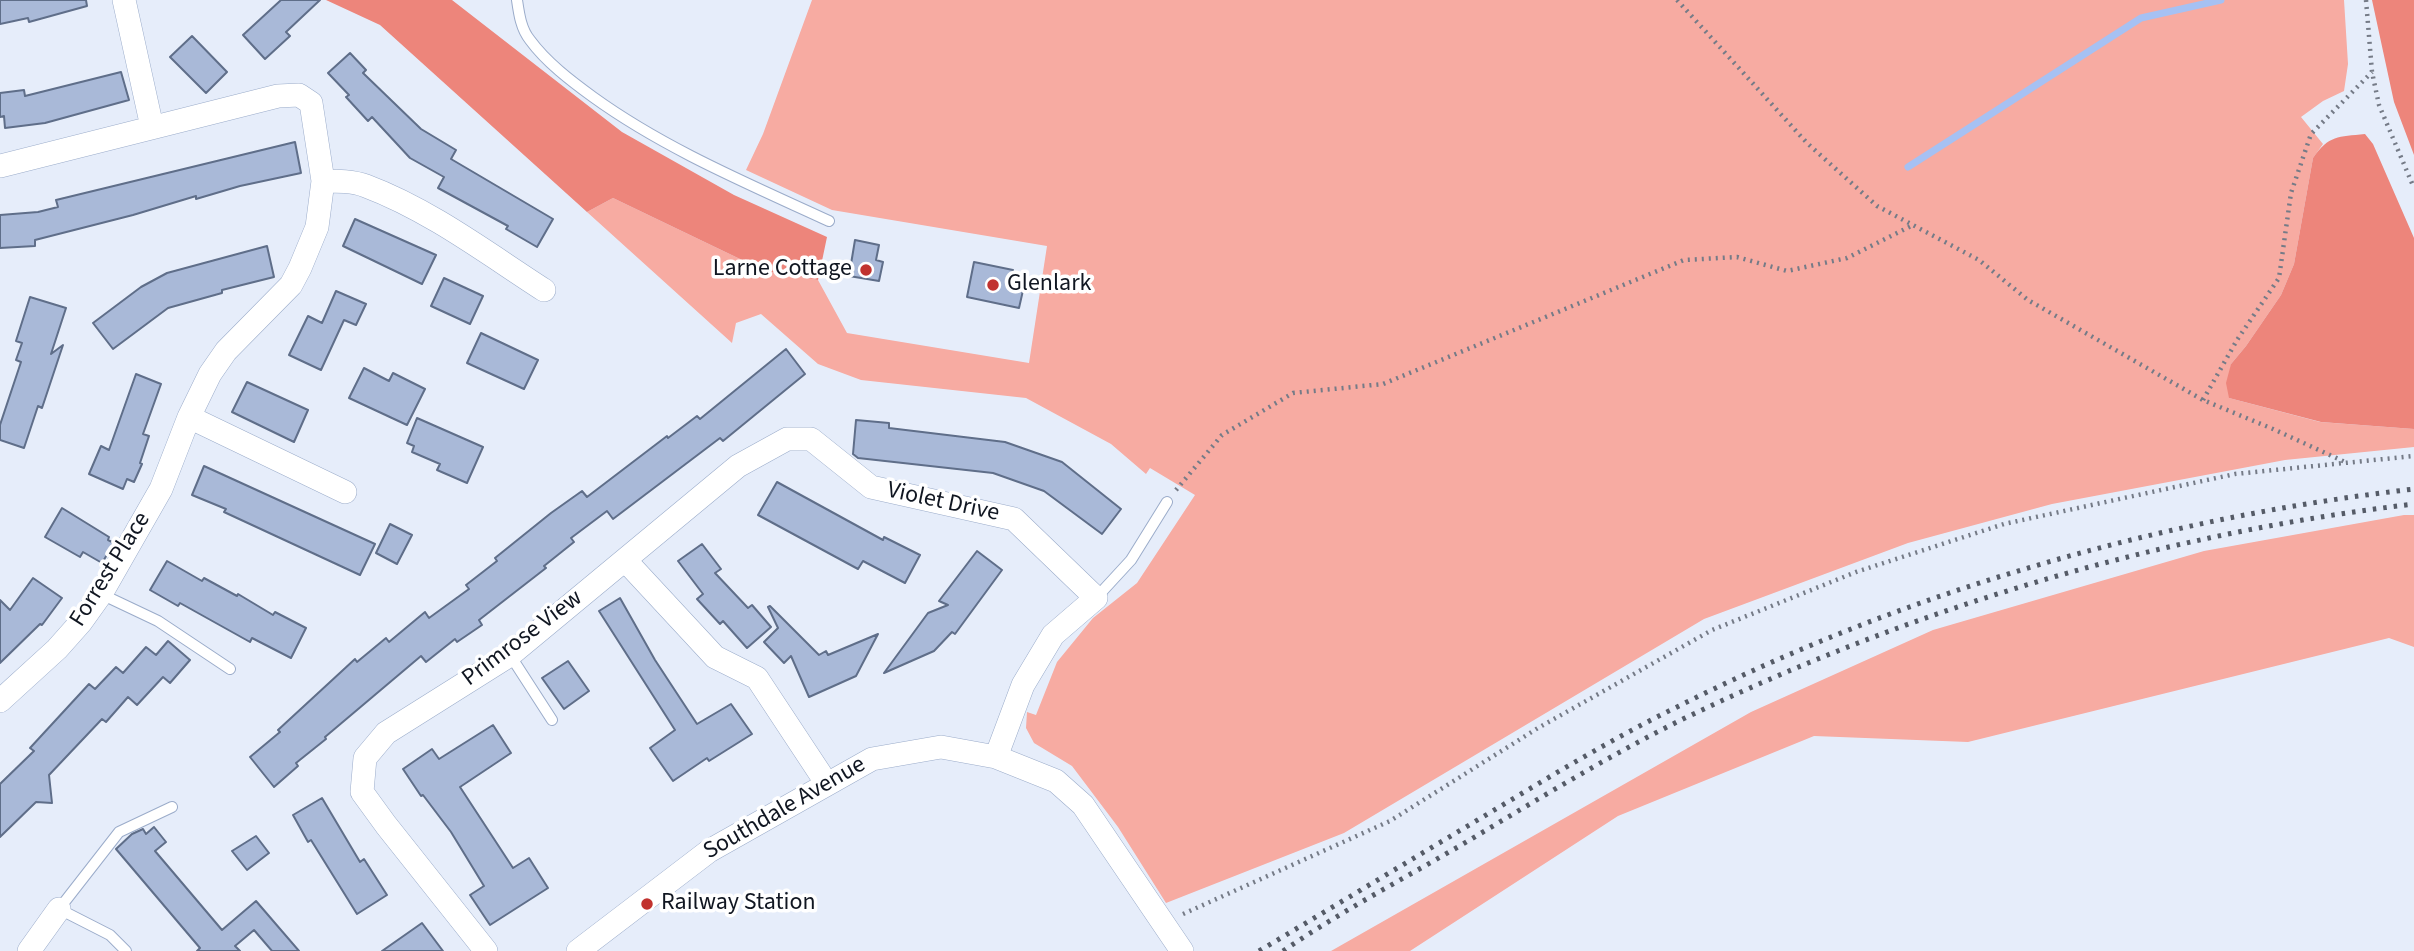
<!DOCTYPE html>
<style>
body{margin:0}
canvas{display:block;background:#e6edfa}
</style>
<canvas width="2414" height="951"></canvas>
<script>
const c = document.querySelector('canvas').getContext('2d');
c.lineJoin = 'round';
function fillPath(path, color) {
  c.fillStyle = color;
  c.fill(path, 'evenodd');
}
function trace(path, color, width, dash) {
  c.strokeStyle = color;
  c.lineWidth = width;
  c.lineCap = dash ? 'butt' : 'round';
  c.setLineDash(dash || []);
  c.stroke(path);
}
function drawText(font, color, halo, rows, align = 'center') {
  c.font = font + ' "Source Sans 3",sans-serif';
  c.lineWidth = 7;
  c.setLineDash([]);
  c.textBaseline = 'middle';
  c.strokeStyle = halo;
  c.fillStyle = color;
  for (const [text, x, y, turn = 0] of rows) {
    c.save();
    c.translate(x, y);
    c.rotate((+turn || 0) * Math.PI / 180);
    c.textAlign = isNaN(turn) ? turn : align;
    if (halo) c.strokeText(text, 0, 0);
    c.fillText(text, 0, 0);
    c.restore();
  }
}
fillPath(new Path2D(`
 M812,0H2344L2348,64L2344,91L2323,101L2301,117L2323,144L2313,158L2294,264L2281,295L2246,346L2231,364L2229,398L2320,422L2414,429V447L2285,460L2052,504L1908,543L1704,619L1344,833L1166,903L1118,827L1072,766L1034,743L1026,728L1027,712L1036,715L1057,662L1093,618L1137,583L1195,495L1150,468L1146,474L1111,444L1026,398L861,380L818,364L761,314L736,323L732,343L587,212L613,198L765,271L818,280L847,333L1029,363L1047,246L832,210L746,170L763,134Z
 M2404,515H2414V647L2389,638L1968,742L1814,736L1618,816L1410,951H1331L1751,712L1933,630L2204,551Z`), '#f7aba2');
fillPath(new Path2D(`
 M326,0H452L622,132L734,195L827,237L818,280L765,271L613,198L587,212L380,25Z
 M2372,0H2414V155L2394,102Z
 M2365,134L2373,144L2414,238V429L2321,422L2229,398L2226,383L2231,364L2246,346L2281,295L2294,264L2313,158C2329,135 2338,137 2365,134Z`), '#ed857b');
trace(new Path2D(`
 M1908,167L2141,18L2221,0`), '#a6c1f3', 7);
const building = new Path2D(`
 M0,0H86L87,6L29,22L28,18L0,24Z
 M281,0H320L286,32L290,36L265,59L243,35Z
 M192,36L227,72L206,93L170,57Z
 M350,53L366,70L363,73L421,129L456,150L451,159L553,219L537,247L506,229L508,226L438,188L444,177L410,158L372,117L368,121L346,97L349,95L328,73Z
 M121,72L129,100L45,123L5,128L4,116L0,117V93L24,90L25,96Z
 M295,142L301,173L240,186L196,199V196L133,215L35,240V246L0,248V215L38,212L58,207L56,200Z
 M355,219L436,255L422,284L343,246Z
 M855,240L879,245L876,260L883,262L879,281L849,276Z
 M267,246L274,277L222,290V293L168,308L113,349L93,323L141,287L167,273Z
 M974,262L1013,270L1010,283L1024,286L1019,308L967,297Z
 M444,278L483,296L470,324L431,306Z
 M336,291L366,304L356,325L344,320L321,370L289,355L308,316L322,323Z
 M30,297L66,308L51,354L63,345L42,408L38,406L24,448L0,440V425L21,362L16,360L22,343L16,341Z
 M481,333L538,360L524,389L467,363Z
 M786,349L805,374L723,441L720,438L613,519L607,511L571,538L574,542L544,566L546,568L479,620L482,625L457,642L455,639L426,662L421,656L325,737L326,739L296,763L298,766L274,787L250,757L280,732L278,730L355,659L357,662L386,638L389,642L425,612L429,618L469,589L466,585L497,561L495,558L551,513L582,491L587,497L667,436L668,438L697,416L700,419Z
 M364,368L389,381L393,373L425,389L407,425L349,398Z
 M136,374L161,384L143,434L149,436L140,463L142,464L134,482L127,479L123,489L89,474L101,446L109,450Z
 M247,382L308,410L294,442L232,412Z
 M417,418L483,447L467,483L437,470L440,464L412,452L414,446L407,443Z
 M856,420L889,423V428L1005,442L1062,462L1121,509L1102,534L1044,491L993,473L858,458L853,454Z
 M204,466L375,544L360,575L224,512L226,509L192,495Z
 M777,482L883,540L884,537L920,555L905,583L863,561L858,569L758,515Z
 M62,508L109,537L108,540L114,543L102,563L83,552L80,557L45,537Z
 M390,524L412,535L397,564L376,553Z
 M702,544L721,569L715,573L748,608L752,605L771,627L747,648L723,621L720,624L697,599L703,594L678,561Z
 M977,551L1002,570L955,634L952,632L934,651L884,673L928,613L948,605L939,601Z
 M167,561L202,581L204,578L237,596L238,594L273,615L275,612L306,628L291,658L252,638L250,642L180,603L178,606L150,590Z
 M33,578L62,598L42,625L40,624L0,663V600L10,610Z
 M620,598L655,660L697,724L731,704L752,734L709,761L707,758L673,781L650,748L675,730L599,611Z
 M770,606L819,655L826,651L828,655L878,634L856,676L809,697L791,656L784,663L764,642L778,628L768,607Z
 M168,641L190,660L170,683L163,677L137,705L128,697L106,722L102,719L49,775L52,803L36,802L0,837V784L34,751L30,748L89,684L95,689L116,667L123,673L146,647L156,655Z
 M568,661L589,691L564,709L542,678Z
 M493,725L511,753L460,787L513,868L529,858L548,888L490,925L470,895L484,886L451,832L423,795L421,796L403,769L432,749L439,759Z
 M322,798L360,862L364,859L387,895L357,914L311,840L308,842L293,815Z
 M154,827L166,842L155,851L222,930L256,901L299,951H272L254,930L235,946L240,951H197L200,948L116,849L132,834L143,829L146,834Z
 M256,836L269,853L247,870L232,851Z
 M422,923L443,951H382Z`);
fillPath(building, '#a9b9d8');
trace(building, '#5f6e89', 2);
const service = new Path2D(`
 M517,0C519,14 521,29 530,40C546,62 571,81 593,97C665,149 749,184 829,221
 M101,594L158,621L230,669
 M1096,598L1131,560L1167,502
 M510,655L552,720
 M126,951L110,935L59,909L119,832L172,807`);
const minor = new Path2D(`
 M124,0L152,127
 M0,166L278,96L299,95L311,103L323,181L317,227L300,268L291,285L226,351L210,374L189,417L161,489L101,594L81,622L57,649L0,701
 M323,181C338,181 353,181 366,186C430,210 488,254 544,290
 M189,417L345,492
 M625,560L715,657L757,678L827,784
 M29,951L59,909
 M486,951L386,825L362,792L365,758L386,733L510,655L738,466L787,439H811L871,487L1014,519L1096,598L1053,635L1023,685L996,757
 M578,951L709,851L872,759L941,747L996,757L1056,781L1083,805L1182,951`);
trace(service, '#9bacca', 12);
trace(minor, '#9bacca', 24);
trace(new Path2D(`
 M1677,0L1807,143L1877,206L1979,260L2028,300L2203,400L2273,429L2345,462
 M2366,0L2372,72L2379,105L2414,188
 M2203,400L2237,340L2279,278L2291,193L2311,134L2372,72
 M1176,490L1222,435L1293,393L1383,384L1684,260L1737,257L1787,271L1847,258L1913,225
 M1183,914L1390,821L1538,728L1712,630L1856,572L2004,524L2235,474L2414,456`), '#757b87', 4.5, [2, 5]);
trace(service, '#fff', 10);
trace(minor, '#fff', 23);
trace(new Path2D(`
 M1259,951C1333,907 1407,862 1481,818C1546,779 1611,739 1679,706C1907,591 2161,518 2414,489
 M1283,951C1340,912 1403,879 1463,844C1535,801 1608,756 1683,719C1913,608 2160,534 2414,504`), '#555b67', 5, [3.5, 7]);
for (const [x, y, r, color] of [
 [866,270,7,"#c1322f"],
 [993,285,7,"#c1322f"],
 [647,904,7,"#c1322f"]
]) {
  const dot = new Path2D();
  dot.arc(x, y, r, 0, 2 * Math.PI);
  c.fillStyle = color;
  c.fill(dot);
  trace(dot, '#fff', 2.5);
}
drawText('24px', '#101621', '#fff', [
 ["Larne Cottage",852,270,"right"],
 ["Glenlark",1007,285],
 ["Railway Station",661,904]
], 'left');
drawText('24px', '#101621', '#fff', [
 ["Violet Drive",943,503,12],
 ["Forrest Place",111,570,-58],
 ["Primrose View",523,639,-37],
 ["Southdale Avenue",785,809,-30]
]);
</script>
